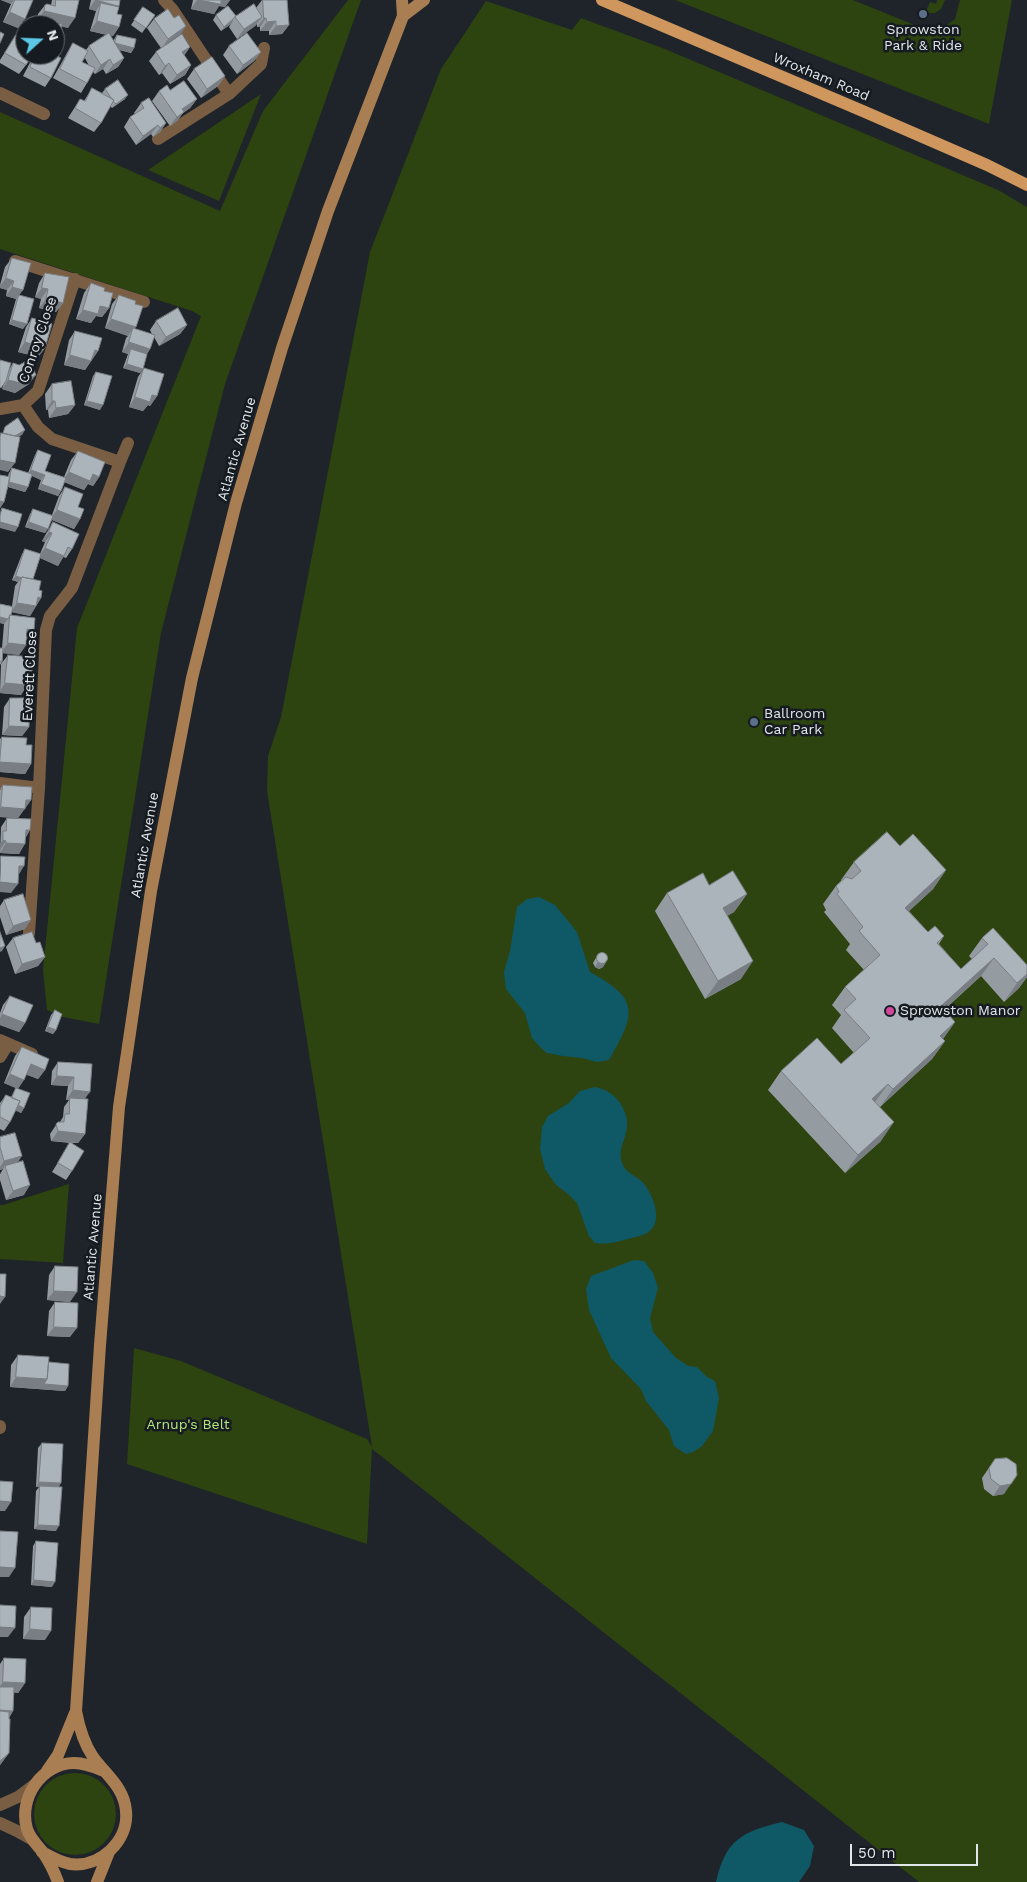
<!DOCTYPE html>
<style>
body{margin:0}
#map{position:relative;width:1027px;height:1882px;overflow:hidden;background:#1e2429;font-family:"Work Sans",sans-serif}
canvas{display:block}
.north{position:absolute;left:15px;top:15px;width:50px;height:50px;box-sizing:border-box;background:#151b20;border:1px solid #676c70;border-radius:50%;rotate:70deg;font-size:14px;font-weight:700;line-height:20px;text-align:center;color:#e1e6e9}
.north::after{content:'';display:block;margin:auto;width:18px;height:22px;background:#5bc8e6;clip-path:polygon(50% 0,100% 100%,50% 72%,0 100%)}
.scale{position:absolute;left:850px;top:1844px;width:128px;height:22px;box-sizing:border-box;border:2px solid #e1e6e9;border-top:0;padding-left:6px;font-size:15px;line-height:18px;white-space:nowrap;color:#e1e6e9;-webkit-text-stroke:4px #151b20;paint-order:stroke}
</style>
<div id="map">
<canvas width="1027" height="1882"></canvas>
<div class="north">N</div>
<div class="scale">50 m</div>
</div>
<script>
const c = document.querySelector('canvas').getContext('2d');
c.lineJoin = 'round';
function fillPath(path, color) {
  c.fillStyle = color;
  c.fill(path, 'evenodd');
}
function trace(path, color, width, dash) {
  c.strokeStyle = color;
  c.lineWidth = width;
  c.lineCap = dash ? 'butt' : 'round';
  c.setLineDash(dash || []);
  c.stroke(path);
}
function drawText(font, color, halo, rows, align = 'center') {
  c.font = font + ' "Work Sans",sans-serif';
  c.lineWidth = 5;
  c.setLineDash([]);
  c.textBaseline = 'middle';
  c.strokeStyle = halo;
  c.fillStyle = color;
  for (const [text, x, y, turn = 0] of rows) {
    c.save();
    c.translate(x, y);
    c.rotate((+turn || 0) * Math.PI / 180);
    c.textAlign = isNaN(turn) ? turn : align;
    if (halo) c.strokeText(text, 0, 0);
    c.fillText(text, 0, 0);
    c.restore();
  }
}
fillPath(new Path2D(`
 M348,0H361L225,384L161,633L99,1024L63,1017L47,1010L43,970L77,628L201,316L192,311L0,249V112L220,211L263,111Z
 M675,0H853L922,28L935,29L945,26L955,19L960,0H1012L989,124Z
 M937,0H945L941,9L935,13H925L930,2L936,4Z
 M486,1L572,30L581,18L665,49L998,190L1027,207V1882H919L372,1449L367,1544L127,1464L134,1348L181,1361L367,1439L372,1447L267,791L268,756L281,717L370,252L441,69Z
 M261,94L219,201L148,170Z
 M69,1184L63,1263L0,1259V1205H3Z
 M34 1814a41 41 0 1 1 82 0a41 41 0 1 1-82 0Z`), '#2d4310');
fillPath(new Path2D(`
 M539,897L555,905L577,932L590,972C640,999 636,1014 609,1060L597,1062L582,1058L563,1056L547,1053L541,1048L532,1038L525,1013L506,989L504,972L510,951L517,907L527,899Z
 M595,1087C605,1089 614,1094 620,1103C639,1132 613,1144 623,1165C627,1175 640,1177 645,1185C654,1198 664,1223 647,1233C642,1236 634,1237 628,1239C616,1242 607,1245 595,1243L589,1236L577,1203L567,1193L556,1185L545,1169L540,1149L542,1127L548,1116L569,1103L580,1091Z
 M634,1260L644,1261L653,1273L658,1288L650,1318L653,1332L676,1358L688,1366L697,1367L707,1377L715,1381L719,1398L713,1431L702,1446L693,1452L686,1454L674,1446L669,1430L646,1401L641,1389L611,1358L589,1310L586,1289L591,1276Z
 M782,1822L804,1830L814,1846L810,1866L799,1882H716C726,1839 742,1832 782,1822Z`), '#0f5967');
trace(new Path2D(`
 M164,0L173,10L229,94L261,64L264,48
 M0,93L44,114
 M158,139L229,94
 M15,261L144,302
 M23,405L38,391L75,279
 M0,409L23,405L38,427L52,439L120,462L128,443
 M0,783L39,788
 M29,933L39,788L46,630L50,616L72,588L120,462
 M0,1040L32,1054
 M0,1057L8,1044
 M0,1426V1428
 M0,1805L18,1797L34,1785
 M0,1823L17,1831L33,1840`), '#795e43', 12);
trace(new Path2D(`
 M403,16L424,0
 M47,1771L58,1755L75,1713
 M42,1852C51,1857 59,1862 70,1864C100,1868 129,1841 126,1811C124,1787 106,1775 93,1757C83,1742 79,1727 76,1711L100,1345L119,1107L151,891L192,678L236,503L282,348L328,211L403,16L402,0
 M58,1882C54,1871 49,1861 42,1851C36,1844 30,1838 27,1829C18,1798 42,1763 74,1763C85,1763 94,1767 104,1771
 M97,1882L109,1852`), '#aa7e53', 12);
trace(new Path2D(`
 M602,0L865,112L987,165L1027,185`), '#cf975e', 12);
fillPath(new Path2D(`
 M1,0H33L18,28L3,22L11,4Z
 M52,0H79L68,28L62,26L58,37H55V25H39L42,22L37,21L38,14L45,5H51Z
 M91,0H120L117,14L119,27L113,36L110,35L113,41L117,35L134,48L131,53L119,50L124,58L118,67L106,74L103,69L95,74L93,72L87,83L81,93L53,78L67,53L73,43L86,50L89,46L107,35L90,31L96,11L89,9ZM85,58L89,66L82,62Z
 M193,0H230L225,7L219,6L214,14L191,9Z
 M262,0H287L289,25L282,34L269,35V31H260V27H257V24L255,26L237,39L229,27L231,24L221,31L213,20L216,15L236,16L256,8Z
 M143,7L155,15L142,33L131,25Z
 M154,19L180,35L165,45L190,47L184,55L191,65L185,75L170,84L162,73L159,75L149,61L156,52L161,48L147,28Z
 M16,35L26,65L19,74L0,63V60Z
 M229,46L261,52L254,61L237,74L223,55Z
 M34,55H55L51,78L45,87L23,76Z
 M194,69L225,76L218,86L201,98L187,79Z
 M92,88L102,93L105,89L125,99L112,108L110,106L101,123L94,132L68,118L80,99L84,101Z
 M170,90L197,99L190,108L183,113L177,121L170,126L152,101L159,91Z
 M141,103L166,123L160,132L153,137L151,134L136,145L124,127L130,117L135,114L134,113Z
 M12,258L23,290L19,295L23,329L9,324L16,299L6,296L7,290L0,288V285L5,267Z
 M45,273L63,303L56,312L39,308L41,299L35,297L39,283Z
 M91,283L104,291L109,308L102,317L96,316L91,323L76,319L84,293Z
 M119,295L135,304L134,329L152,334L150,330L156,321L187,325L180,334L159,346L154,337L150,349L147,354L143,369L140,373L123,368L128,354L122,352L126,338L128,336L105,328L112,304Z
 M32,318L45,348L38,357L18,352L26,327Z
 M75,331L98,351L85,370L64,365L69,340Z
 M13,363L29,384L15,393L2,389L10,368Z
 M144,368L157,396L150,406L148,405L143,411L129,407L138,377Z
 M96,372L100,410L84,405L93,376Z
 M52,384L75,405L68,414L49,418L48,410H46L45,394Z
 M38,450L45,471L64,477L71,460L78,451L99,477L93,486L88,484L84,490L64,482L61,491L58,496L38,489L41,480L32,476L28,487L25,492L8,487L4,502L0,508V475L8,476L9,473L12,468L28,473L35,455Z
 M65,487L78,507L80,519L74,529L52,520L45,533L25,527L30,514L33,509L52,515L59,496Z
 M53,522L72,549L66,558L63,557L58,566L40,558L33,579L39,590L41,598L30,616L12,612L11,615L27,639H26V645L19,655L3,653L2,662L0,665V648H2L4,624L0,623V604L12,606L15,586L18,582L12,580L22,554L25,549L40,554L45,542L42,541L47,532Z
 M8,655L29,676L21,695L0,693L1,664Z
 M10,698L29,727L22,736L2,735L4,707Z
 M2,737L26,745L31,764L25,774L0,772V739Z
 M3,785L31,800L18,818L0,817V790Z
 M7,818L30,830L26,837L19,854L0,853L1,827Z
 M900,846L946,870L933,889L909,911L928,932L944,936L939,944L961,969L972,959L969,956L982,938L1027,965V977L1019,988L1004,1002L981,976L944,1010L955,1022L943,1039L945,1041L932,1059L880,1107L881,1141L845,1173L768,1090L781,1071L841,1064L854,1053L832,1028L841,1015L832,1005L845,987L864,970L846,950L850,944L824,912L826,910L823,904L836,886L841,881V880L854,862Z
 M709,885L747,894L734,912L727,916L741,979L705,999L655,911L667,893Z
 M4,900L25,929L6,935L0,917V906Z
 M13,938L36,943L45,957L38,966L15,974L6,947Z
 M598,954L606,962L603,967L599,969L595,967L593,963Z
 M10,996L25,1023L19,1032L0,1025V1013L3,1005Z
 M55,1010L56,1030L53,1034L45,1031L51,1015Z
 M22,1047L45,1070L38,1079L26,1074L18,1088L24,1108L21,1113L16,1110L10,1122L4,1131L0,1129V1103L6,1095L11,1097L16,1088L4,1083L15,1056Z
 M58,1062L92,1064L85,1099V1134L78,1143H71L72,1171L66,1180L52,1172L70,1143L51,1141L50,1134L58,1122H60L63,1117L64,1107L69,1100H66L68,1086L51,1085L52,1071Z
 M0,1137L17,1163L24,1195L6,1200L0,1180V1174L3,1169L0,1170Z
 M55,1266L70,1302L47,1300L49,1275Z
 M55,1302L70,1337L47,1336L49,1311Z
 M18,1355L49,1362L68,1386L65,1391L10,1387L11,1365Z
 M42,1443L61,1483L58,1487L56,1531L34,1529L36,1491L39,1487H36L38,1448Z
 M995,1459L1004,1494L993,1496L984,1489L982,1478Z
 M36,1541L52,1587L31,1585L33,1546Z
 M31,1607L45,1640L23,1639L24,1617Z
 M4,1658L25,1683L18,1693L14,1692L13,1711L9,1718V1753L0,1765V1664Z`), '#949ba1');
fillPath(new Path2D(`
 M1,0H14L11,4Z
 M95,0L119,6L112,15L101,3L96,11L89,9Z
 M197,0H230L225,7L219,6L214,14L191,9Z
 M44,11L75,18L68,28L37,21Z
 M10,12L25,19L18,28L3,22Z
 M262,17L255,26L237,39L244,29Z
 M264,18H266L260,27H257Z
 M234,19L231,24L221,31L224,27Z
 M97,21L119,27L113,36L90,31Z
 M276,21L269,31H260L267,22Z
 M289,25L282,34L269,35L276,26Z
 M186,26L180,35L162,48L168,39Z
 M55,32L61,33L58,37H55Z
 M115,43L134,48L131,53L112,48Z
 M190,47L184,56L182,52Z
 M261,52L254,61L237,74L243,65Z
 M124,58L118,67L106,74L113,65Z
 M110,59L103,69L95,74L101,65Z
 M169,63L162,73L159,75L165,66Z
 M191,65L185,75L170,84L177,75Z
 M225,76L218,86L201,98L207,89Z
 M128,95L125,99L112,108L116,104Z
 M197,99L190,108L183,113L177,121L170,126L182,109Z
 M166,123L160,132L153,137L160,128Z
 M158,125L151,134L136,145L143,136Z
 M6,278L14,281L7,290L0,288V286Z
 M12,287L23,290L16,299L6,296Z
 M42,288L48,289L41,299L35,297Z
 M46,299L63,303L56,312L39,308Z
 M100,306L109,308L102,317L96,316L91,323L76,319L83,310Z
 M111,319L136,327L131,333L133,328L128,336L105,328Z
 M12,320L27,324L23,329L9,324Z
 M187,325L180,334L159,346L166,337Z
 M25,342L45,348L38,357L18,352Z
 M129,342L150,349L144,358L131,349L128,354L122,352Z
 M95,350L98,351L92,360Z
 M70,355L91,361L85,370L64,365Z
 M127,364L143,369L140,373L123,368Z
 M36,375L29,384L15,393L2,389L8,380Z
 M152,395L157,396L150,406L148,405L143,411L129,407L135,397Z
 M52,401H55L48,410H46Z
 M87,401L103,405L100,410L84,405Z
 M75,405L68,414L49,418L56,408Z
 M25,430L22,435L12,440L15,436Z
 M0,460L15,463L8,472L0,470Z
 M31,470L45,475L41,480L28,474Z
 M69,472L93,474L99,477L93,486L88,484L84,490L62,481Z
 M8,482L28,487L25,492L5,486Z
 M41,484L61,491L58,496L38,489Z
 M0,501L4,502L0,508Z
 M57,510L80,519L74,529L50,519Z
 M0,522L18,527L15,532L0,528Z
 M29,522L48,529L45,533L25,527Z
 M49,532L52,533L45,542L42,541Z
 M45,548L64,556L58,566L38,557Z
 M16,576L22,578L18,582L12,580Z
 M38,597L41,598L30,616L11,612L17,603Z
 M0,617L8,619L4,624L0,623Z
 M27,629L34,630L27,639L21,638Z
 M8,643L26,645L19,655L1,653Z
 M5,683L28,685L21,695L0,693V691Z
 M9,726L29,727L22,736L2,735Z
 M0,762L31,764L25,774L0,772Z
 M26,800H31L18,818L0,817V809L1,807Z
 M26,830H30L24,840Z
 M3,840L6,841L0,850V844Z
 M6,843L25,844L19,854L0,853Z
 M19,866H24L18,876Z
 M946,870L933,889L893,926L905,908Z
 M0,882L18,884L11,893L0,892Z
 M747,894L734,912L710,926L723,908Z
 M31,920L25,929L6,935L13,926Z
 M5,946L2,951L0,952V948Z
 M45,957L38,966L15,974L22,964Z
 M994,958L981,976L928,1024L941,1006Z
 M753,961L741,979L705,999L718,981Z
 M598,962H606L603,967L599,969L595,967Z
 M1027,974V977L1019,988L1004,1002L1017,983Z
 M2,1014L25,1023L19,1032L0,1025V1018Z
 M955,1022L942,1040L940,1036Z
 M48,1027L56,1030L53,1034L45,1031Z
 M945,1041L932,1059L880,1107L893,1089Z
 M31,1064L45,1070L38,1079L24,1074Z
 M10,1074L24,1080L18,1089L4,1083Z
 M57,1076L74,1077L68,1086L51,1085Z
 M888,1084L875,1102L872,1099Z
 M73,1090L90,1092L83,1101L70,1098L69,1100H66Z
 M10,1102L24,1108L21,1113L7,1107Z
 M894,1122L881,1141L845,1173L858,1155Z
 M58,1131L85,1134L78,1143L51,1141Z
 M22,1156L16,1165L5,1166L3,1169L0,1170V1167L4,1161Z
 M30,1185L24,1195L6,1200L13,1191Z
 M54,1291L77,1292L70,1302L47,1300Z
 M0,1296L5,1297L0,1304Z
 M54,1327L77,1328L70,1337L47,1336Z
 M16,1377L47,1379L68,1386L65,1391L10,1387Z
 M1017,1475L1004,1494L993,1496L1000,1486Z
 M39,1482L61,1483L58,1488L36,1487Z
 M0,1501L11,1502L5,1511H0Z
 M38,1525L59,1526L56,1531L34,1529Z
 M0,1567L15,1568L9,1577H0Z
 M34,1580L55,1582L52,1587L31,1585Z
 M0,1627L15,1628L8,1637H0Z
 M30,1629L51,1631L45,1640L23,1639Z
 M3,1682L25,1683L18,1693L0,1692V1686Z
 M0,1710L13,1711L7,1720H0Z
 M9,1753L0,1765V1761Z`), '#787e83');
const building = new Path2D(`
 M15,0H33L25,19L10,12Z
 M56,0H79L75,18L44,11L45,5L47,4L55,6Z
 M96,0H120L119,6Z
 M199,0H221V4Z
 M263,0H287L289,25L276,26V21L267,22L266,18H264Z
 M101,3L119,7L117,14L122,15L119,27L97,21Z
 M254,4L262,17L244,29L235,17Z
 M228,6L236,16L224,27L216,15Z
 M143,7L155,15L146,28L134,20Z
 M168,9L174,18L179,15L186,26L168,39L154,19Z
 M42,21L62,24L61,33L55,32V25H41Z
 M0,32L4,34L0,43Z
 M109,33L124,58L113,65L110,59L101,65L89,46Z
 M247,33L261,52L243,65L229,46Z
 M182,34L190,47L182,52L191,65L177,75L169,63L165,66L156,52Z
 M16,35L25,41V55H32L26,65L5,53Z
 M117,35L136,39L134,48L115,43Z
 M73,43L88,51L82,62L95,68L87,83L60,69Z
 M36,55H55L61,58L51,78L30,67Z
 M212,57L225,76L207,89L194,69Z
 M118,80L128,95L116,104L113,101L114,100L112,99L105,89Z
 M184,81L197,99L182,109L184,112L177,117L159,91L167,85L170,90Z
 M92,88L114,100L101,123L75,108L80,99L85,101Z
 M149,98L166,123L160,128L158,125L143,136L130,117L144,108L141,103Z
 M12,258L31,263L23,290L12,287L14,281L6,278Z
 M45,273L69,277L63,303L46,299L48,289L42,288Z
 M91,283L105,288L104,291L113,293L109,308L100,306L98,314L83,310Z
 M19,295L34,299L27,324L12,320Z
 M119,295L136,301L135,304L143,306L136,327L111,319Z
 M178,308L187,325L166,337L156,321Z
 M32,318L52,324L45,348L25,342Z
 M133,328L155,335L150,349L129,342Z
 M75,331L102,338L98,351L95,350L91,361L70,355Z
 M131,349L147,354L143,369L127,364Z
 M0,360L11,363L6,381L1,388L0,387Z
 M29,360L36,375L21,383L8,380L13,363L19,365Z
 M144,368L164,374L157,396L152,395L150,402L135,397Z
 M96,372L112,376L103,405L87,401Z
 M71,381L75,405L56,408L55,401H52V384Z
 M18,418L25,430L15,436L3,433L5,427Z
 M1,433L20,437L15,463L0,460V437Z
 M38,450L51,455L45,471L66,478L61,491L41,484L45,475L31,470Z
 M78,451L105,462L99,477L93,474L90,481L69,472Z
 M12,468L32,474L28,487L9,482Z
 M0,475L10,477L4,502L0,501Z
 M65,487L83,494L78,507L84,509L80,519L57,510Z
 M2,508L22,514L18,527L0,522V516Z
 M33,509L53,516L48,529L29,522Z
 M53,522L79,534L72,549L68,547L64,556L45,548L52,533L49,532Z
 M25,549L41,554L33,579L22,577V578L16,576Z
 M22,577L41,581L39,590L42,591L41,598L38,597L36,606L17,603Z
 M0,604L13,607L11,615H10L8,619L0,617Z
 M10,615L35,618L34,630L27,629L26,645L8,643Z
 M0,648H3L2,662L0,661Z
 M8,655L33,657L32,671H29L28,685L5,683Z
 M10,698H30L29,727L9,726Z
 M2,737L27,738L26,745H32L31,764L0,762Z
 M3,785L32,787L31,800H26L25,809L1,807Z
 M7,818L31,819L30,830H26L25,844L6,843V841L3,840V831H6Z
 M887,832L900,846L913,834L946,870L905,908L928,932L935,926L944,936L937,943L961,969L988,944L982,938L993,928L1027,965V974L1017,983L994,958L941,1006L955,1022L940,1036L945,1041L893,1089L888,1084L872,1099L894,1122L858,1155L781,1071L817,1038L841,1064L870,1038L844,1010L856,999L845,987L880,955L859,931L863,927L837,894L839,892L836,886L846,877L852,879L861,871L854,862Z
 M1,856L25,857L24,866H19L18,884L0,882Z
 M733,871L747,894L723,908L753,961L718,981L667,893L703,873L709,885Z
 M23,894L31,920L13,926L4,900Z
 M0,932L5,946L0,948Z
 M32,932L36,943L40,942L45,957L22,964L13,938Z
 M596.5 958a5.5 5.5 0 1 1 11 0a5.5 5.5 0 1 1-11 0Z
 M10,996L33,1005L25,1023L2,1014Z
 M55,1010L62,1014L56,1030L48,1027Z
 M22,1047L49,1059L45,1070L31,1064L24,1080L10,1074Z
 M58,1062L92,1064L90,1092L73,1090L74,1077L57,1076Z
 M16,1088L30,1093L24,1108L18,1105L20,1101L12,1098Z
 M6,1095L20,1101L10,1122L0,1117V1107Z
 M70,1098L88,1099L85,1134L58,1131L56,1124L58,1122H64L65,1114H69Z
 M15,1133L22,1156L4,1161L0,1147V1137Z
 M70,1142L84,1151L72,1171L58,1163Z
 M23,1161L30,1185L13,1191L5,1166Z
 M55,1266L78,1267L77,1292L54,1291Z
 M0,1274H6L5,1297L0,1296Z
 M55,1302L78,1303L77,1328L54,1327Z
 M18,1355L49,1357L47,1379L16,1377Z
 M49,1362L69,1364L68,1386L44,1384L47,1379Z
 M42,1443L63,1444L61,1483L39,1482Z
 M1007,1458L1016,1464L1017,1475L1011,1484L1000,1486L991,1479L989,1468L995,1459Z
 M0,1481L13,1482L11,1502L0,1501Z
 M40,1486L62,1487L59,1526L38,1525Z
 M0,1531L18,1532L15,1568L0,1567Z
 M36,1541L58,1543L55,1582L34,1580Z
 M0,1605L16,1606L15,1628L0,1627Z
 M31,1607L52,1608L51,1631L30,1629Z
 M4,1658L26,1659L25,1683L3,1682Z
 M0,1687H14L13,1711L0,1710Z
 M0,1711L9,1712V1719H10L9,1753L0,1761Z`);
fillPath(building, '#acb4bb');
trace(building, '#787e83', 1);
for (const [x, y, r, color] of [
 [923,14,5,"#5c6f8a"],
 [754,722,5,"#5c6f8a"],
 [890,1011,5,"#d1479c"]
]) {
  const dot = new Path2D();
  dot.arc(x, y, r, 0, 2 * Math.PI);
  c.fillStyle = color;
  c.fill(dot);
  trace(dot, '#151b20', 2);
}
drawText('14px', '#e1e6e9', '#151b20', [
 ["Sprowston",923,30,"center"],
 ["Park & Ride",923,46,"center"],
 ["Ballroom",764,714],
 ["Car Park",764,730],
 ["Sprowston Manor",900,1011]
], 'left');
drawText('14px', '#e1e6e9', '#151b20', [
 ["Wroxham Road",821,77,23],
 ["Conroy Close",38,340,-71],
 ["Atlantic Avenue",237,449,-74],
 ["Everett Close",30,676,-87],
 ["Atlantic Avenue",145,845,-80],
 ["Atlantic Avenue",93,1247,-85]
]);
drawText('14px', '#b4e77b', '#151b20', [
 ["Arnup's Belt",188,1425]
]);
</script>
